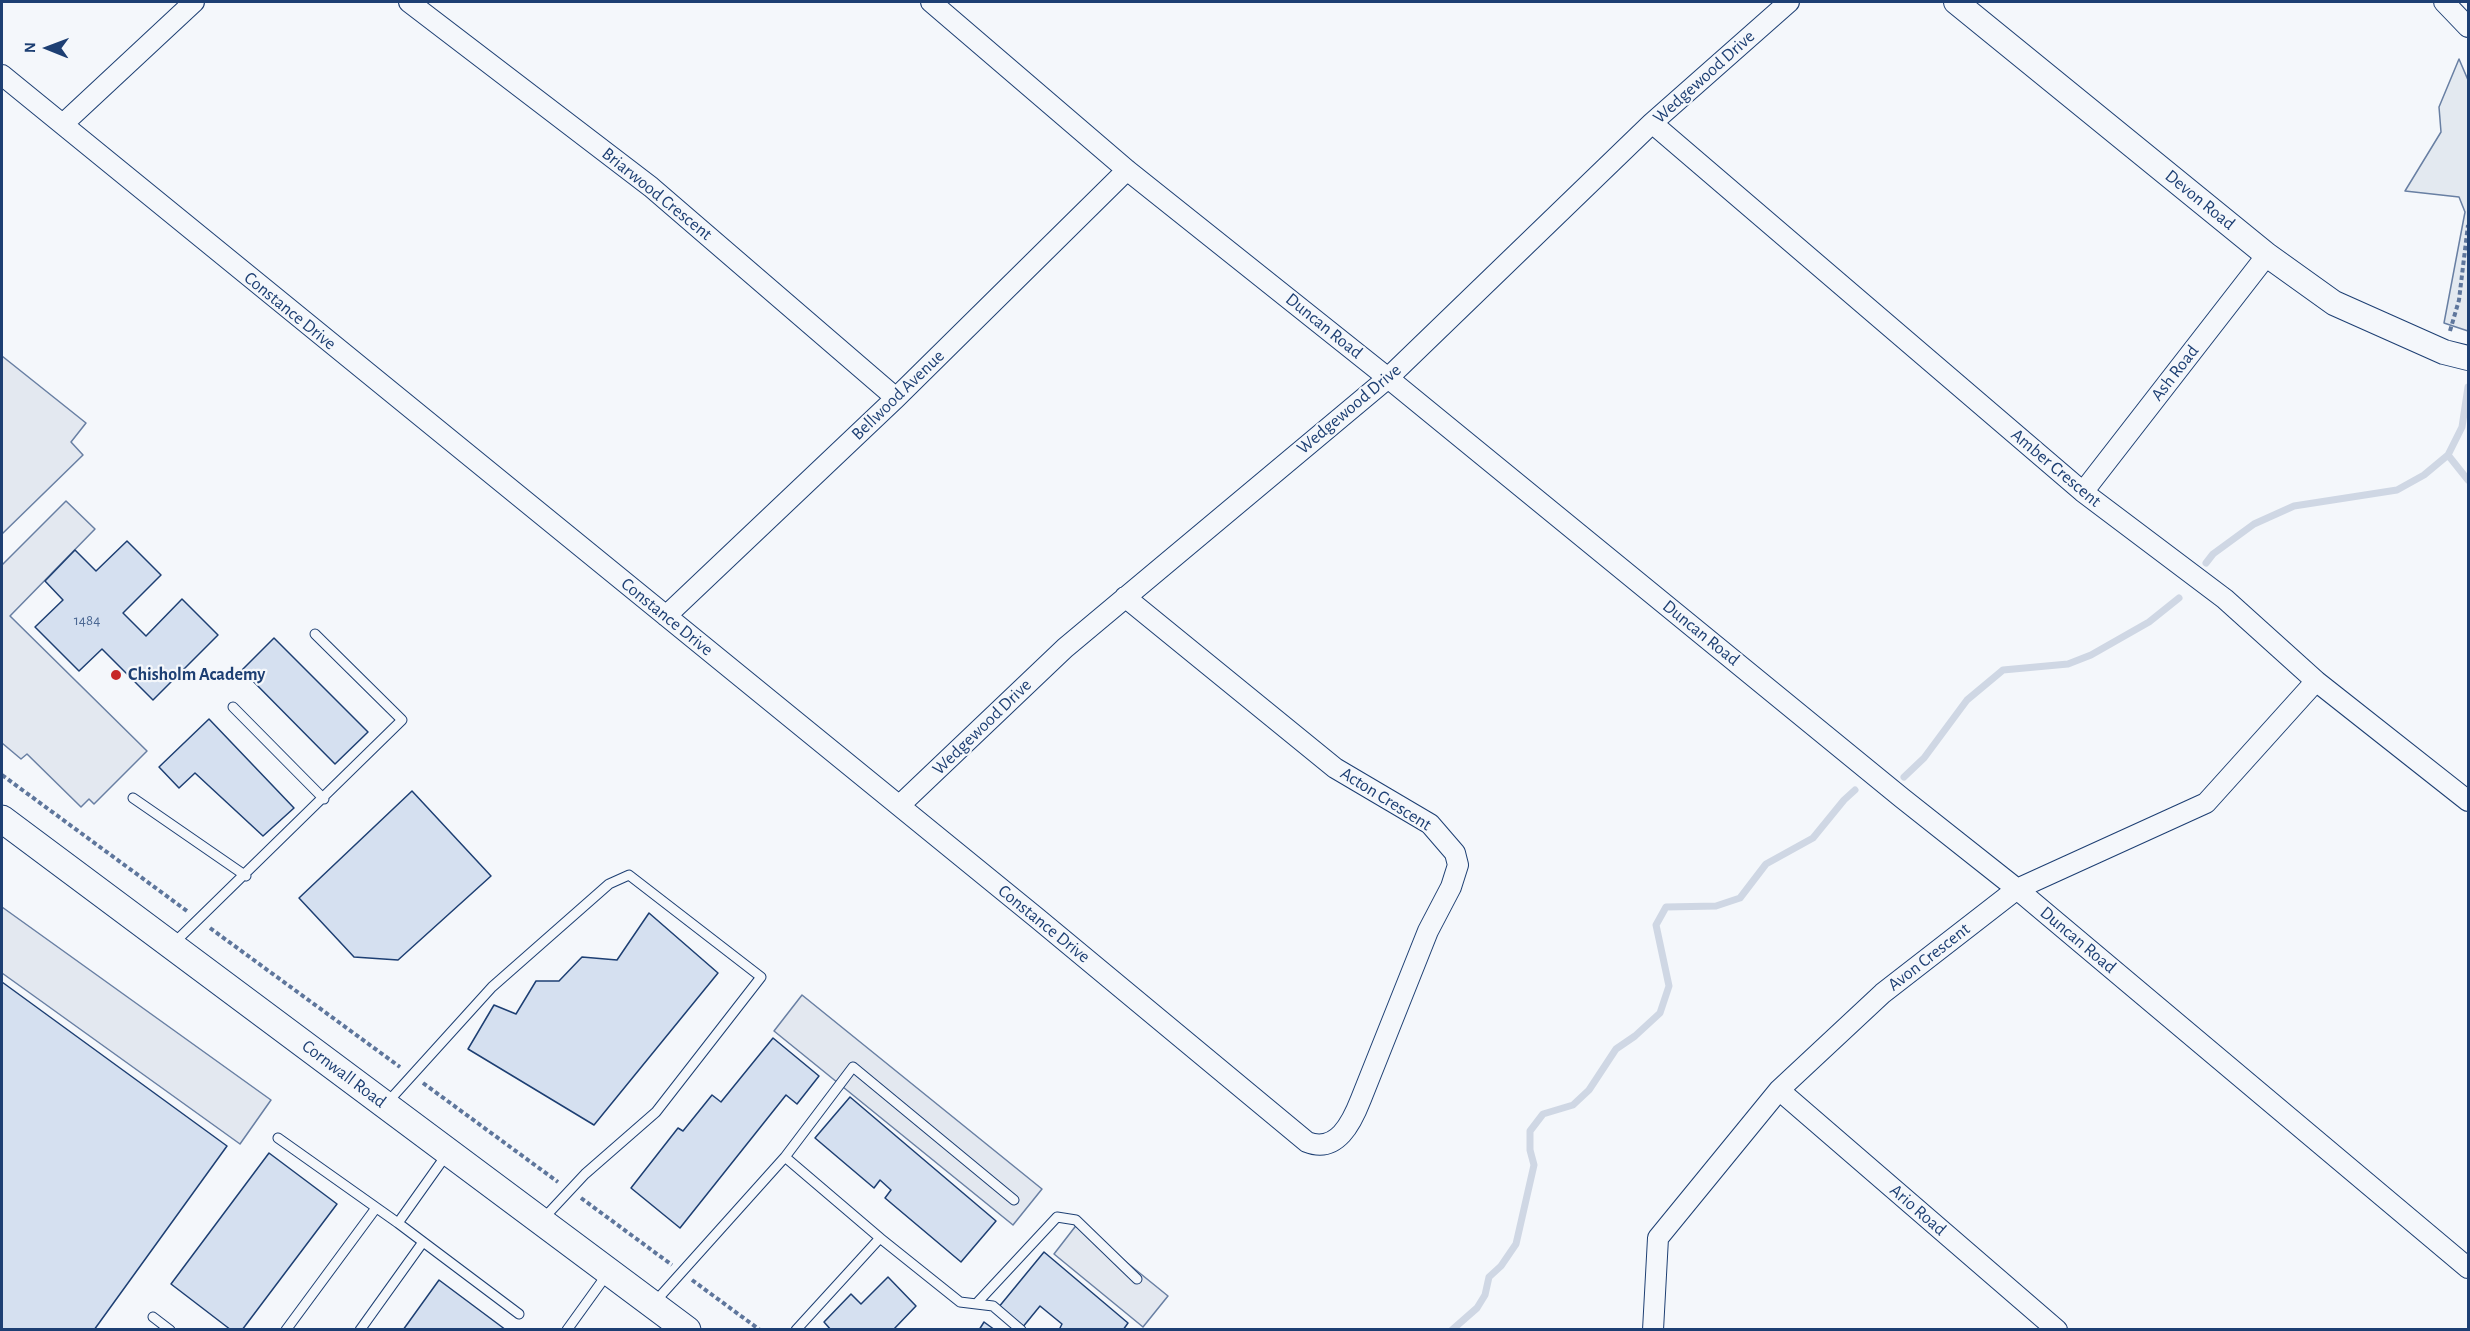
<!DOCTYPE html>
<style>
body{margin:0}
#map{position:relative;width:2470px;height:1331px;overflow:hidden;background:#f4f7fb;font-family:"Alegreya Sans",sans-serif}
canvas{display:block}
.frame{position:absolute;inset:0;border:3px solid #1d3f73;pointer-events:none}
.north{position:absolute;left:18px;top:18px;width:60px;height:60px;-webkit-text-stroke:4px #f4f7fb;paint-order:stroke;rotate:271deg;font-size:16px;font-weight:700;line-height:24px;text-align:center;color:#1d3f73}
.north::after{content:'';display:block;margin:auto;width:21px;height:27px;background:#1d3f73;clip-path:polygon(50% 0,100% 100%,50% 72%,0 100%)}
</style>
<div id="map">
<canvas width="2470" height="1331"></canvas>
<div class="frame"></div>
<div class="north">N</div>
</div>
<script>
const c = document.querySelector('canvas').getContext('2d');
c.lineJoin = 'round';
function fillPath(path, color) {
  c.fillStyle = color;
  c.fill(path, 'evenodd');
}
function trace(path, color, width, dash) {
  c.strokeStyle = color;
  c.lineWidth = width;
  c.lineCap = dash ? 'butt' : 'round';
  c.setLineDash(dash || []);
  c.stroke(path);
}
function drawText(font, color, halo, rows, align = 'center') {
  c.font = font + ' "Alegreya Sans",sans-serif';
  c.lineWidth = 4.5;
  c.setLineDash([]);
  c.textBaseline = 'middle';
  c.strokeStyle = halo;
  c.fillStyle = color;
  for (const [text, x, y, turn = 0] of rows) {
    c.save();
    c.translate(x, y);
    c.rotate((+turn || 0) * Math.PI / 180);
    c.textAlign = isNaN(turn) ? turn : align;
    if (halo) c.strokeText(text, 0, 0);
    c.fillText(text, 0, 0);
    c.restore();
  }
}
const green = new Path2D(`
 M2459,59L2468,80V331L2444,323L2465,212L2459,197L2405,191L2441,132L2439,107Z`);
fillPath(green, '#e3e9f0');
trace(green, '#687fa3', 1.5);
const parking = new Path2D(`
 M2,356L86,423L71,442L83,455L2,534Z
 M66,501L95,529L10,616L147,751L94,804L89,799L81,807L27,754L21,759L2,743V565Z
 M2,907L271,1100L240,1144L2,973Z
 M802,995L1042,1189L1013,1225L774,1031Z
 M1078,1223L1168,1296L1143,1327L1054,1254Z`);
fillPath(parking, '#e3e8f0');
trace(parking, '#687fa3', 1.5);
trace(new Path2D(`
 M2448,455L2468,480
 M2206,563L2213,554L2254,524L2294,506L2397,490L2424,475L2448,455L2462,427L2468,387
 M1904,777L1924,758L1967,700L2003,670L2068,664L2091,655L2149,622L2179,598
 M1452,1330L1477,1308L1485,1295L1489,1277L1501,1266L1516,1244L1534,1165L1530,1150V1131L1543,1114L1573,1105L1589,1090L1616,1049L1635,1036L1660,1013L1669,986L1656,925L1666,907L1716,906L1740,898L1766,864L1813,838L1844,800L1855,790`), '#cfd7e4', 7);
const building = new Path2D(`
 M127,541L161,575L123,613L146,636L182,599L218,635L153,700L102,649L79,671L35,627L63,600L45,581L75,550L96,571Z
 M274,638L368,732L335,764L242,670Z
 M209,719L294,808L263,836L195,773L179,788L159,767Z
 M412,791L491,876L398,960L354,957L299,898Z
 M649,913L718,973L594,1125L468,1049L494,1005L516,1014L536,981H559L582,957L617,960Z
 M2,982L227,1146L94,1330H2Z
 M773,1038L819,1076L797,1104L786,1095L680,1228L631,1188L678,1128L683,1131L712,1095L721,1102Z
 M850,1097L996,1221L961,1262L885,1198L891,1190L880,1180L874,1188L815,1138Z
 M269,1153L337,1204L242,1330H231L171,1284Z
 M1044,1252L1128,1323L1123,1330H1059L1062,1324L1040,1306L1022,1328L998,1308Z
 M888,1277L916,1306L893,1330H831L824,1322L851,1294L861,1304Z
 M439,1280L506,1330H403Z
 M984,1322L995,1330H979Z`);
fillPath(building, '#d5e0f0');
trace(building, '#1d3f73', 1.5);
const service = new Path2D(`
 M233,707L324,799
 M133,798L246,876
 M174,943L402,720L315,634
 M386,1104L492,987L609,884L629,875L761,977L656,1112L585,1174L543,1219
 M278,1138L398,1223L447,1154
 M785,1157L853,1067L1014,1200
 M398,1223L519,1314
 M880,1238L960,1302L993,1306L1021,1330
 M654,1303L785,1157L880,1238L796,1330
 M976,1304L1057,1217L1076,1220L1137,1279
 M153,1317L170,1330
 M286,1330L376,1208
 M360,1330L423,1242
 M567,1330L608,1273`);
const minor = new Path2D(`
 M409,2L651,187L896,398
 M931,2L1127,170L1388,378L1902,798L2017,889L2468,1268
 M2444,2L2468,27
 M2,75L1037,918L1307,1142C1337,1154 1352,1122 1361,1099L1428,931L1451,887L1458,865L1455,853L1430,824L1335,768L1125,597
 M1652,123L2083,492L2225,599L2316,681L2468,801
 M63,124L194,2
 M2083,492L2267,255
 M666,616L896,398L1127,170
 M900,805L1065,648L1388,378L1652,123L1789,2
 M1779,1090L2057,1330
 M1653,1330L1658,1238L1779,1090L1883,993L2017,889L2206,803L2316,681`);
const tertiary = new Path2D(`
 M1956,2L2267,255L2334,303L2444,352L2468,358`);
const secondary = new Path2D(`
 M2,819L687,1330`);
trace(service, '#1d3f73', 11);
trace(minor, '#1d3f73', 22);
trace(tertiary, '#1d3f73', 26);
trace(secondary, '#1d3f73', 29);
trace(new Path2D(`
 M2450,331L2459,300L2468,225
 M2,775L187,911
 M210,928L400,1067
 M423,1083L558,1182
 M581,1198L672,1265
 M692,1280L760,1330`), '#5e769c', 4, [4.5, 3]);
trace(service, '#f4f7fb', 9);
trace(minor, '#f4f7fb', 20);
trace(tertiary, '#f4f7fb', 24);
trace(secondary, '#f4f7fb', 27);
for (const [x, y, r, color] of [
 [116,675,6,"#c62828"]
]) {
  const dot = new Path2D();
  dot.arc(x, y, r, 0, 2 * Math.PI);
  c.fillStyle = color;
  c.fill(dot);
  trace(dot, '#f4f7fb', 2);
}
drawText('15px', '#4b6792', null, [
 ["1484",87,620]
]);
drawText('18px', '#1d3f73', '#f4f7fb', [
 ["Wedgewood Drive",1704,77,-42],
 ["Briarwood Crescent",657,194,39],
 ["Devon Road",2200,200,39],
 ["Constance Drive",290,311,39],
 ["Duncan Road",1324,326,39],
 ["Ash Road",2175,373,-52],
 ["Bellwood Avenue",898,395,-44],
 ["Wedgewood Drive",1349,409,-40],
 ["Amber Crescent",2056,468,40],
 ["Constance Drive",667,617,39],
 ["Duncan Road",1701,633,39],
 ["Wedgewood Drive",982,727,-44],
 ["Acton Crescent",1386,799,32],
 ["Constance Drive",1044,924,39],
 ["Duncan Road",2078,940,40],
 ["Avon Crescent",1929,957,-38],
 ["Cornwall Road",344,1074,37],
 ["Ario Road",1918,1210,41]
]);
drawText('bold 18px', '#1d3f73', '#f4f7fb', [
 ["Chisholm Academy",128,675]
], 'left');
</script>
